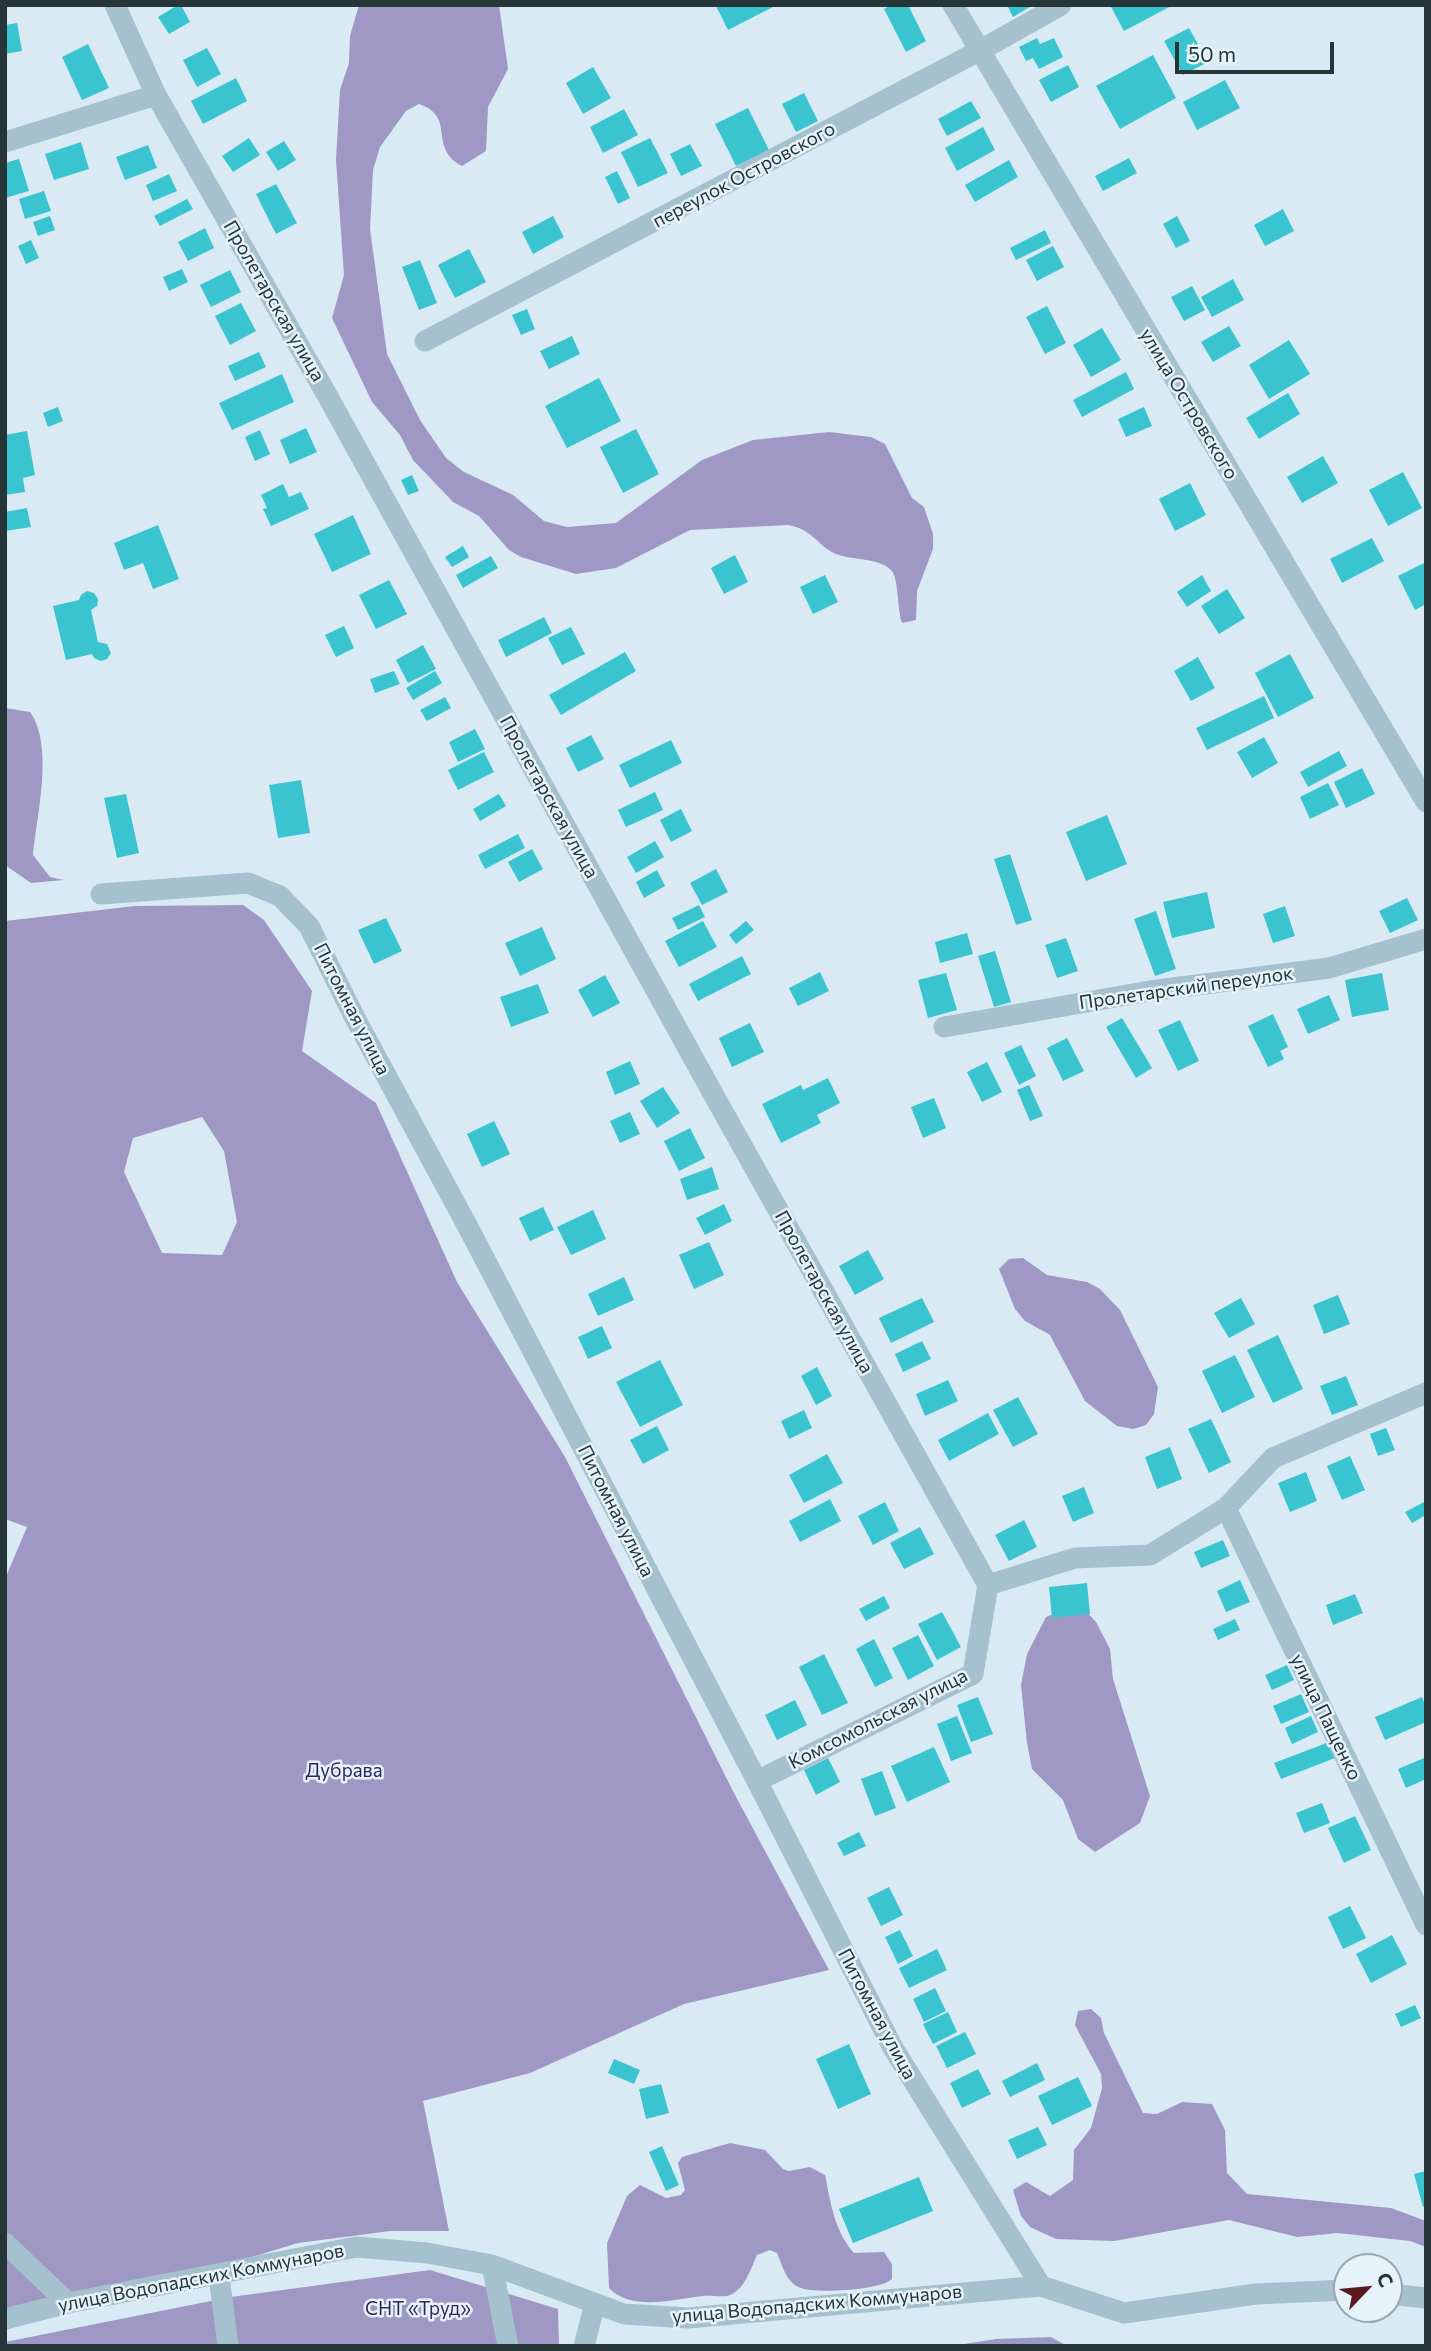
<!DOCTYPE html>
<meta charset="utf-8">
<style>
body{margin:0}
#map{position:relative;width:1431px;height:2351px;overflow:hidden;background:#d9eaf4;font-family:Commissioner,sans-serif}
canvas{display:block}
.frame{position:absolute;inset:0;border:7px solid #263537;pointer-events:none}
.north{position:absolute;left:1333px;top:2253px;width:70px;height:70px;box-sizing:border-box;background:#e6f3fb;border:2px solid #99a7ad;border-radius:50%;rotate:64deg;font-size:19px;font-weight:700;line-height:28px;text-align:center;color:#263537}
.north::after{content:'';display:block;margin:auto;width:24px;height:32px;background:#5c181f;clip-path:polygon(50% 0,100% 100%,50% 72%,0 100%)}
.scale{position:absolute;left:1175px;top:42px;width:159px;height:32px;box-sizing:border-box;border:4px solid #263537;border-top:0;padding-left:9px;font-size:21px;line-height:24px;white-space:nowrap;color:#263537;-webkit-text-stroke:5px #e6f3fb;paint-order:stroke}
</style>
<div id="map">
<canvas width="1431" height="2351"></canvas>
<div class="frame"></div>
<div class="north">С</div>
<div class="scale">50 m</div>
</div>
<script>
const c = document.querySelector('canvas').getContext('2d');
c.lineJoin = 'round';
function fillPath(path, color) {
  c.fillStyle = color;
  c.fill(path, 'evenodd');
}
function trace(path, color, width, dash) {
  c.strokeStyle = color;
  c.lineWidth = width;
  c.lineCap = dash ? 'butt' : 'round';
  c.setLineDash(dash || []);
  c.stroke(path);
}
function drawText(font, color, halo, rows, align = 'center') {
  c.font = font + ' Commissioner,sans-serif';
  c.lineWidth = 5;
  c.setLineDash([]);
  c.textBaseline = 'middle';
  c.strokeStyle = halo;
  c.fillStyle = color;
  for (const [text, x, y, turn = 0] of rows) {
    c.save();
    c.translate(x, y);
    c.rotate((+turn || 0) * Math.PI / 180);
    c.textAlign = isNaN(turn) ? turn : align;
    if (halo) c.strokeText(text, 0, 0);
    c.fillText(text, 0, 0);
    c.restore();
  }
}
fillPath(new Path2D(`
 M359,5H499L508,69L488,107L486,151L462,166C427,147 457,117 419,104L406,111L380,147L373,170L370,229L387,354L420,420L446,458L464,472L513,495L544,521L567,527L616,523L702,460L753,440L829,432L871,437L885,444L912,498L924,507L933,534V549L917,591L916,620L902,623C897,609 899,578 891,570C879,558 854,560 839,555C819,549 814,529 788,525L690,530L616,568L576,574L521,557L509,550L479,516L453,502L413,460L400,435L372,402L332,318L344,275L336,160L340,90L349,63L350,36Z
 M5,708L30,712C54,745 37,815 33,855L50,877L64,880L31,883L5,865Z
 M243,905L264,920L312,991L302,1051L376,1103L457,1282L565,1457L735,1795L829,1970L684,2004L530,2073L423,2101L449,2231H390L298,2243L134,2293L5,2315V1579L27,1527L5,1519V921L135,906ZM202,1117L224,1151L237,1222L222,1255L162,1253L124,1172L133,1138Z
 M1023,1258L1047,1275L1087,1282L1100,1289L1120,1310L1158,1387L1154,1414L1146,1425L1133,1429L1117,1426L1085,1401L1050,1335L1025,1321L1015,1309L999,1269L1009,1259Z
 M1072,1607L1086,1611L1096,1622L1110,1649L1113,1679L1150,1796L1140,1823L1095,1852L1078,1839L1063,1800L1032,1769L1027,1743L1021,1685L1027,1654L1046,1617Z
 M1091,2009L1101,2018L1104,2033L1143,2113L1157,2114L1182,2102L1212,2104L1225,2130L1227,2173L1247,2194L1391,2208L1426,2221V2247L1410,2241L1338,2233L1297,2237L1229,2220L1114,2241L1056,2239L1030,2227L1021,2216L1013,2190L1026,2182L1050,2196L1073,2180L1074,2150L1091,2128L1102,2088L1101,2074L1075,2025L1078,2011Z
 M730,2143L765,2150L783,2169L789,2171L810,2167L825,2175C831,2204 834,2230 854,2253L884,2252L892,2264V2279C881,2290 817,2294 801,2288C787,2284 782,2265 777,2253L770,2250L757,2255C751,2268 745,2289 730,2295C723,2298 712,2295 703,2296C673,2299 632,2312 609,2288L607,2243L627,2196L640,2185L666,2198L681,2195L685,2190L678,2163L682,2157Z
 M430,2270L558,2309L559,2346H5V2342L231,2297Z
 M1051,2337L1067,2346H952L996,2339Z`), '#9f98c4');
fillPath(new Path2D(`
 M178,5H181L190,22L169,34L158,17Z
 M718,5H777L728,30L716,6Z
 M891,5H908L926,41L906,52L884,9Z
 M1007,5H1033L1013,17Z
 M1110,5H1173L1124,31Z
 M17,23L22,51L5,54V25Z
 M1189,28L1208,62L1183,75L1164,41Z
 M1037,38L1040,44L1054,38L1063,57L1039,69L1033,58L1026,61L1019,47Z
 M88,44L109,88L82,100L62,57Z
 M207,48L221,74L197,87L183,60Z
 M1153,55L1176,98L1120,129L1096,86Z
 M1068,65L1079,87L1051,102L1039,80Z
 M593,67L611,98L583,114L566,83Z
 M236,78L247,101L203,124L191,101Z
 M1225,80L1240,108L1197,130L1183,102Z
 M804,93L818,121L796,132L782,104Z
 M971,101L981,118L947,136L938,119Z
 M748,108L769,150L736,166L715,124Z
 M624,109L638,135L603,153L590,127Z
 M983,127L995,150L957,171L945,148Z
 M249,138L260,155L233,172L222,156Z
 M650,138L668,173L638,187L621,152Z
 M284,141L296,160L278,171L266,152Z
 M81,142L89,169L54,180L45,154Z
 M690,144L702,166L681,176L670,154Z
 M148,145L157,168L125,180L116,157Z
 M1129,158L1137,173L1103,191L1095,176Z
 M19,159L29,191L5,198V163Z
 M1009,160L1018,177L975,202L965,185Z
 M617,171L630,198L618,204L605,177Z
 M169,174L177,191L153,201L146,185Z
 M276,184L297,223L276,234L256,194Z
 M44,191L51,211L25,219L19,199Z
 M187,199L193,209L160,226L154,216Z
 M1283,209L1294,231L1265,246L1254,225Z
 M50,216L55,230L38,236L33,222Z
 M553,216L564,237L533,254L522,232Z
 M1177,216L1190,241L1176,248L1163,224Z
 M205,228L214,248L188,261L178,242Z
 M1045,230L1051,243L1016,260L1010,248Z
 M31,240L39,258L26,264L18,246Z
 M1053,246L1064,267L1037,281L1026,260Z
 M469,249L486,282L455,298L438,265Z
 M420,260L437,303L419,310L402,267Z
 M182,269L188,282L169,291L163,277Z
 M230,270L241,292L211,307L200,285Z
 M1233,279L1244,300L1212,317L1201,297Z
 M1192,286L1205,310L1184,321L1171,297Z
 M241,303L256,331L230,345L215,316Z
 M1047,306L1066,343L1045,354L1026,317Z
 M527,309L535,329L521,335L512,315Z
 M1229,326L1241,346L1213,362L1201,342Z
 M1102,328L1121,360L1091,377L1073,345Z
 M572,336L580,354L549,369L540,351Z
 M1289,340L1310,374L1269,399L1249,365Z
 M259,352L266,367L235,381L228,366Z
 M1126,372L1134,389L1082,417L1073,400Z
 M282,374L294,402L232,430L219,403Z
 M599,378L621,421L567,448L545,406Z
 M1288,393L1300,414L1259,439L1246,418Z
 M58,407L63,421L48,427L43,413Z
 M1144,407L1152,426L1126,437L1118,419Z
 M306,428L317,452L290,464L280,440Z
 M636,429L659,474L623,493L600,447Z
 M260,430L270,454L255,461L245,437Z
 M27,431L35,475L23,478L25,492L5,495V435Z
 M1323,456L1338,483L1302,503L1287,477Z
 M1403,472L1422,508L1388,526L1369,490Z
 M412,475L419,491L408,495L401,480Z
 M1190,483L1206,515L1175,531L1159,499Z
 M283,484L289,497L301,492L309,509L271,526L263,509L267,508L261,495Z
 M27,508L31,527L5,531V512Z
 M353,515L371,554L332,572L314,534Z
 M158,525L179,579L153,589L143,563L124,570L114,543Z
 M1372,538L1384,561L1342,583L1330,559Z
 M463,546L469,557L452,567L445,557Z
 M735,555L748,582L724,594L711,568Z
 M491,556L498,568L463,588L456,575Z
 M1426,562V604L1415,610L1398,576Z
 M825,575L838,602L813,614L800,587Z
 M1202,575L1211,591L1187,607L1177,592Z
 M389,580L407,614L376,629L359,595Z
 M1227,589L1245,618L1219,634L1201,606Z
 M87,591L94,593L98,599L97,606L91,610L98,642L107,644L111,653L107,659L101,661L94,658L92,654L66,660L53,606L79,600L81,595Z
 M544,617L552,633L506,657L498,640Z
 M344,626L354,648L336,657L325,635Z
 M571,627L585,654L562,665L548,638Z
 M423,645L436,669L408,683L396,660Z
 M625,652L636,671L561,715L549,695Z
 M1290,654L1314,698L1278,717L1255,673Z
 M1198,657L1215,688L1191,701L1174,671Z
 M394,671L400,684L375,693L370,679Z
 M435,671L442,683L413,700L406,688Z
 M1264,696L1274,718L1207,750L1196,728Z
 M445,697L451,708L427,721L420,710Z
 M475,729L485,749L458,762L449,742Z
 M591,735L604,759L578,772L566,748Z
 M1264,737L1278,763L1252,778L1237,752Z
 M671,740L682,763L630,788L619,765Z
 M1339,751L1347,766L1308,787L1300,772Z
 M484,752L494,772L458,790L448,770Z
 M1362,768L1375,794L1346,808L1334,782Z
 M301,780L310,833L278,838L269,785Z
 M1328,783L1339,805L1310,819L1300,797Z
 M655,792L663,810L626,827L618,810Z
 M126,794L139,853L117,858L104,798Z
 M499,794L506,806L480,821L473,809Z
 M681,809L692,831L671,842L660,820Z
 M1107,815L1127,864L1086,881L1066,832Z
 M518,834L525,848L485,869L478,855Z
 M655,841L664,857L636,873L627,857Z
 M532,849L543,869L519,882L508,862Z
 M1010,854L1032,920L1016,925L994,859Z
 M716,869L728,892L702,905L690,883Z
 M657,870L665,886L644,898L636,882Z
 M1207,892L1215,928L1172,938L1163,902Z
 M1407,898L1418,920L1390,933L1379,911Z
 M699,905L705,917L678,930L672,918Z
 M1285,906L1295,936L1273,943L1263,914Z
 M1156,911L1176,969L1155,976L1134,919Z
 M386,918L402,951L374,964L358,930Z
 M703,921L717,947L679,967L665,941Z
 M746,921L754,930L736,944L729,935Z
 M542,927L556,959L520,976L505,943Z
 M967,933L973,954L940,963L935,942Z
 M1066,938L1078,971L1057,978L1045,945Z
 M995,951L1011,1002L994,1007L978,956Z
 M742,956L751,974L698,1001L689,984Z
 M820,972L829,991L798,1006L789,988Z
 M946,973L957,1010L928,1018L918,980Z
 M1382,973L1389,1010L1352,1017L1345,980Z
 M605,975L620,1003L593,1017L578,990Z
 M538,984L549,1013L511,1027L500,997Z
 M1329,995L1340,1020L1308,1034L1297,1009Z
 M1273,1014L1288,1047L1280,1051L1284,1059L1268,1067L1248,1026Z
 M1122,1018L1152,1068L1136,1078L1106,1027Z
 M1180,1020L1199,1061L1178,1071L1158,1030Z
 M750,1023L764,1052L732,1067L719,1038Z
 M1067,1038L1084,1071L1063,1081L1047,1048Z
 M1021,1045L1036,1076L1019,1085L1004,1053Z
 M630,1061L640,1084L615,1095L606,1072Z
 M987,1062L1002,1092L982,1102L967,1072Z
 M828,1078L840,1103L817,1115L821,1123L781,1143L762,1104L801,1085L803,1090Z
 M1029,1085L1043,1116L1030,1121L1017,1090Z
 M663,1087L680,1113L657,1128L640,1101Z
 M934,1098L946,1128L923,1138L911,1107Z
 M630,1112L640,1134L620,1143L610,1121Z
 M494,1121L510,1154L482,1167L467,1134Z
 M690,1128L705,1158L679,1171L664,1141Z
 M712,1167L719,1189L687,1200L680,1179Z
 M724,1204L732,1221L705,1235L696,1218Z
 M543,1207L554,1230L530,1241L519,1218Z
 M593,1210L606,1239L571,1255L557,1227Z
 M709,1242L724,1275L694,1289L679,1255Z
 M868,1250L884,1279L855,1295L839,1266Z
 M624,1277L634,1300L598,1316L588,1294Z
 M1338,1295L1350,1324L1324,1334L1313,1305Z
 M922,1298L934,1322L891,1343L879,1318Z
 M1241,1298L1255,1324L1229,1338L1214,1313Z
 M602,1326L612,1348L588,1359L578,1337Z
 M1278,1335L1303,1389L1273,1403L1247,1350Z
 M922,1341L931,1359L903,1372L895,1354Z
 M1235,1355L1255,1397L1222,1413L1202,1371Z
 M660,1360L683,1405L640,1427L616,1382Z
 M817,1367L832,1396L816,1405L801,1376Z
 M1346,1376L1358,1405L1332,1415L1320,1386Z
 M948,1380L958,1401L925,1416L916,1394Z
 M1018,1397L1038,1434L1013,1447L993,1410Z
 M804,1410L812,1428L789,1439L781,1421Z
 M988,1413L999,1434L949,1461L938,1440Z
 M1211,1419L1231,1462L1209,1473L1188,1429Z
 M657,1426L669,1450L643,1464L630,1440Z
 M1386,1428L1395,1450L1378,1456L1370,1434Z
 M1170,1447L1182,1479L1157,1489L1145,1457Z
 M827,1454L843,1483L804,1503L789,1475Z
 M1350,1456L1365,1490L1342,1500L1327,1466Z
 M1306,1472L1317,1501L1290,1512L1278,1483Z
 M1084,1487L1094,1513L1073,1522L1062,1496Z
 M830,1499L841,1521L800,1542L789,1521Z
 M1426,1501V1515L1412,1523L1405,1512Z
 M885,1502L899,1531L873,1545L858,1516Z
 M1024,1520L1037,1547L1009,1561L995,1535Z
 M920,1527L934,1554L904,1569L890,1543Z
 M1223,1540L1230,1556L1201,1568L1194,1552Z
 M1240,1580L1250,1602L1226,1612L1217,1591Z
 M1087,1583L1090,1614L1052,1618L1049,1587Z
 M1355,1594L1363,1613L1333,1625L1326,1605Z
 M884,1596L890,1608L866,1621L859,1609Z
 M942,1612L961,1647L937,1660L918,1624Z
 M1235,1619L1240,1630L1218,1640L1213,1629Z
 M918,1635L934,1666L908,1680L892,1648Z
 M874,1639L893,1678L875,1687L856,1649Z
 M824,1654L848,1703L822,1715L799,1667Z
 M1287,1665L1294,1680L1272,1690L1265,1675Z
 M1301,1694L1309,1712L1281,1724L1273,1706Z
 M978,1697L993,1734L971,1742L957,1705Z
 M1422,1697L1426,1707V1722L1385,1740L1375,1717Z
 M795,1700L807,1725L777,1740L765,1715Z
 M957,1716L972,1753L951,1761L937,1724Z
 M1311,1716L1318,1732L1292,1744L1285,1728Z
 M1329,1742L1335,1758L1281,1779L1274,1763Z
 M934,1747L950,1782L907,1802L891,1766Z
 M828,1758L840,1782L816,1795L804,1770Z
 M1424,1758L1426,1779L1406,1788L1398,1769Z
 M882,1771L896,1808L875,1816L861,1779Z
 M1322,1803L1330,1823L1304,1833L1296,1813Z
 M1355,1816L1371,1850L1344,1863L1328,1828Z
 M859,1832L866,1846L844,1856L837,1843Z
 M889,1887L903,1915L881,1926L867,1898Z
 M1350,1906L1366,1938L1343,1949L1328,1917Z
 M900,1930L913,1956L898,1964L885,1937Z
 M1392,1935L1407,1964L1371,1983L1356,1954Z
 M937,1949L947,1970L909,1988L899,1968Z
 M935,1988L946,2011L924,2022L913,1999Z
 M1415,2005L1421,2018L1401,2027L1395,2014Z
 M948,2012L957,2032L933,2044L923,2024Z
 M965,2032L976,2054L947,2068L936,2046Z
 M849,2044L871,2094L838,2109L816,2059Z
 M614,2059L640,2070L634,2084L608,2073Z
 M1037,2063L1045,2080L1010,2097L1002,2081Z
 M978,2069L991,2094L962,2108L950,2083Z
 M1078,2077L1092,2106L1052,2125L1038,2096Z
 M661,2084L669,2113L646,2119L639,2089Z
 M1038,2127L1047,2145L1017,2159L1008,2140Z
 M662,2146L679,2185L666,2191L649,2152Z
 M1426,2171V2206L1423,2207L1414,2174Z
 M919,2177L933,2211L853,2243L839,2209Z`), '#3ac4d0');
trace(new Path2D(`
 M115,5L156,95L327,395L716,1099L988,1585
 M953,5L1426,802
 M5,142L156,95
 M425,341L979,51L1061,5
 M101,894L248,883L280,896L309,926L355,1018L468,1227L757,1781L893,2048L1041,2286
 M944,1027L1150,991L1329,968L1426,939
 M1226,1508L1426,1925
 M757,1781L973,1674L988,1585L1075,1558L1150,1555L1226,1508L1273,1458L1426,1393
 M5,2243L68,2303
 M492,2265L508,2346
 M219,2276L228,2346
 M1389,2294L1426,2298
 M5,2319L68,2303L356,2247L427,2253L492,2265L624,2314L688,2318L1041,2286L1124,2313L1256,2294L1347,2290
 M584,2346L595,2303`), '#a4c1cd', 21);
drawText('19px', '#263537', '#e6f3fb', [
 ["переулок Островского",744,175,-28],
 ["Пролетарская улица",274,301,60],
 ["улица Островского",1189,404,59],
 ["Пролетарская улица",549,797,61],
 ["Пролетарский переулок",1186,988,-8],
 ["Питомная улица",352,1009,63],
 ["Пролетарская улица",824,1292,61],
 ["Питомная улица",616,1511,63],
 ["улица Пащенко",1326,1717,64],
 ["Комсомольская улица",878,1719,-27],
 ["Питомная улица",877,2014,62],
 ["улица Водопадских Коммунаров",201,2278,-11],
 ["улица Водопадских Коммунаров",817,2304,-5]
]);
drawText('19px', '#322858', '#e6f3fb', [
 ["Дубрава",344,1771],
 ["СНТ «Труд»",418,2309]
]);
</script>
